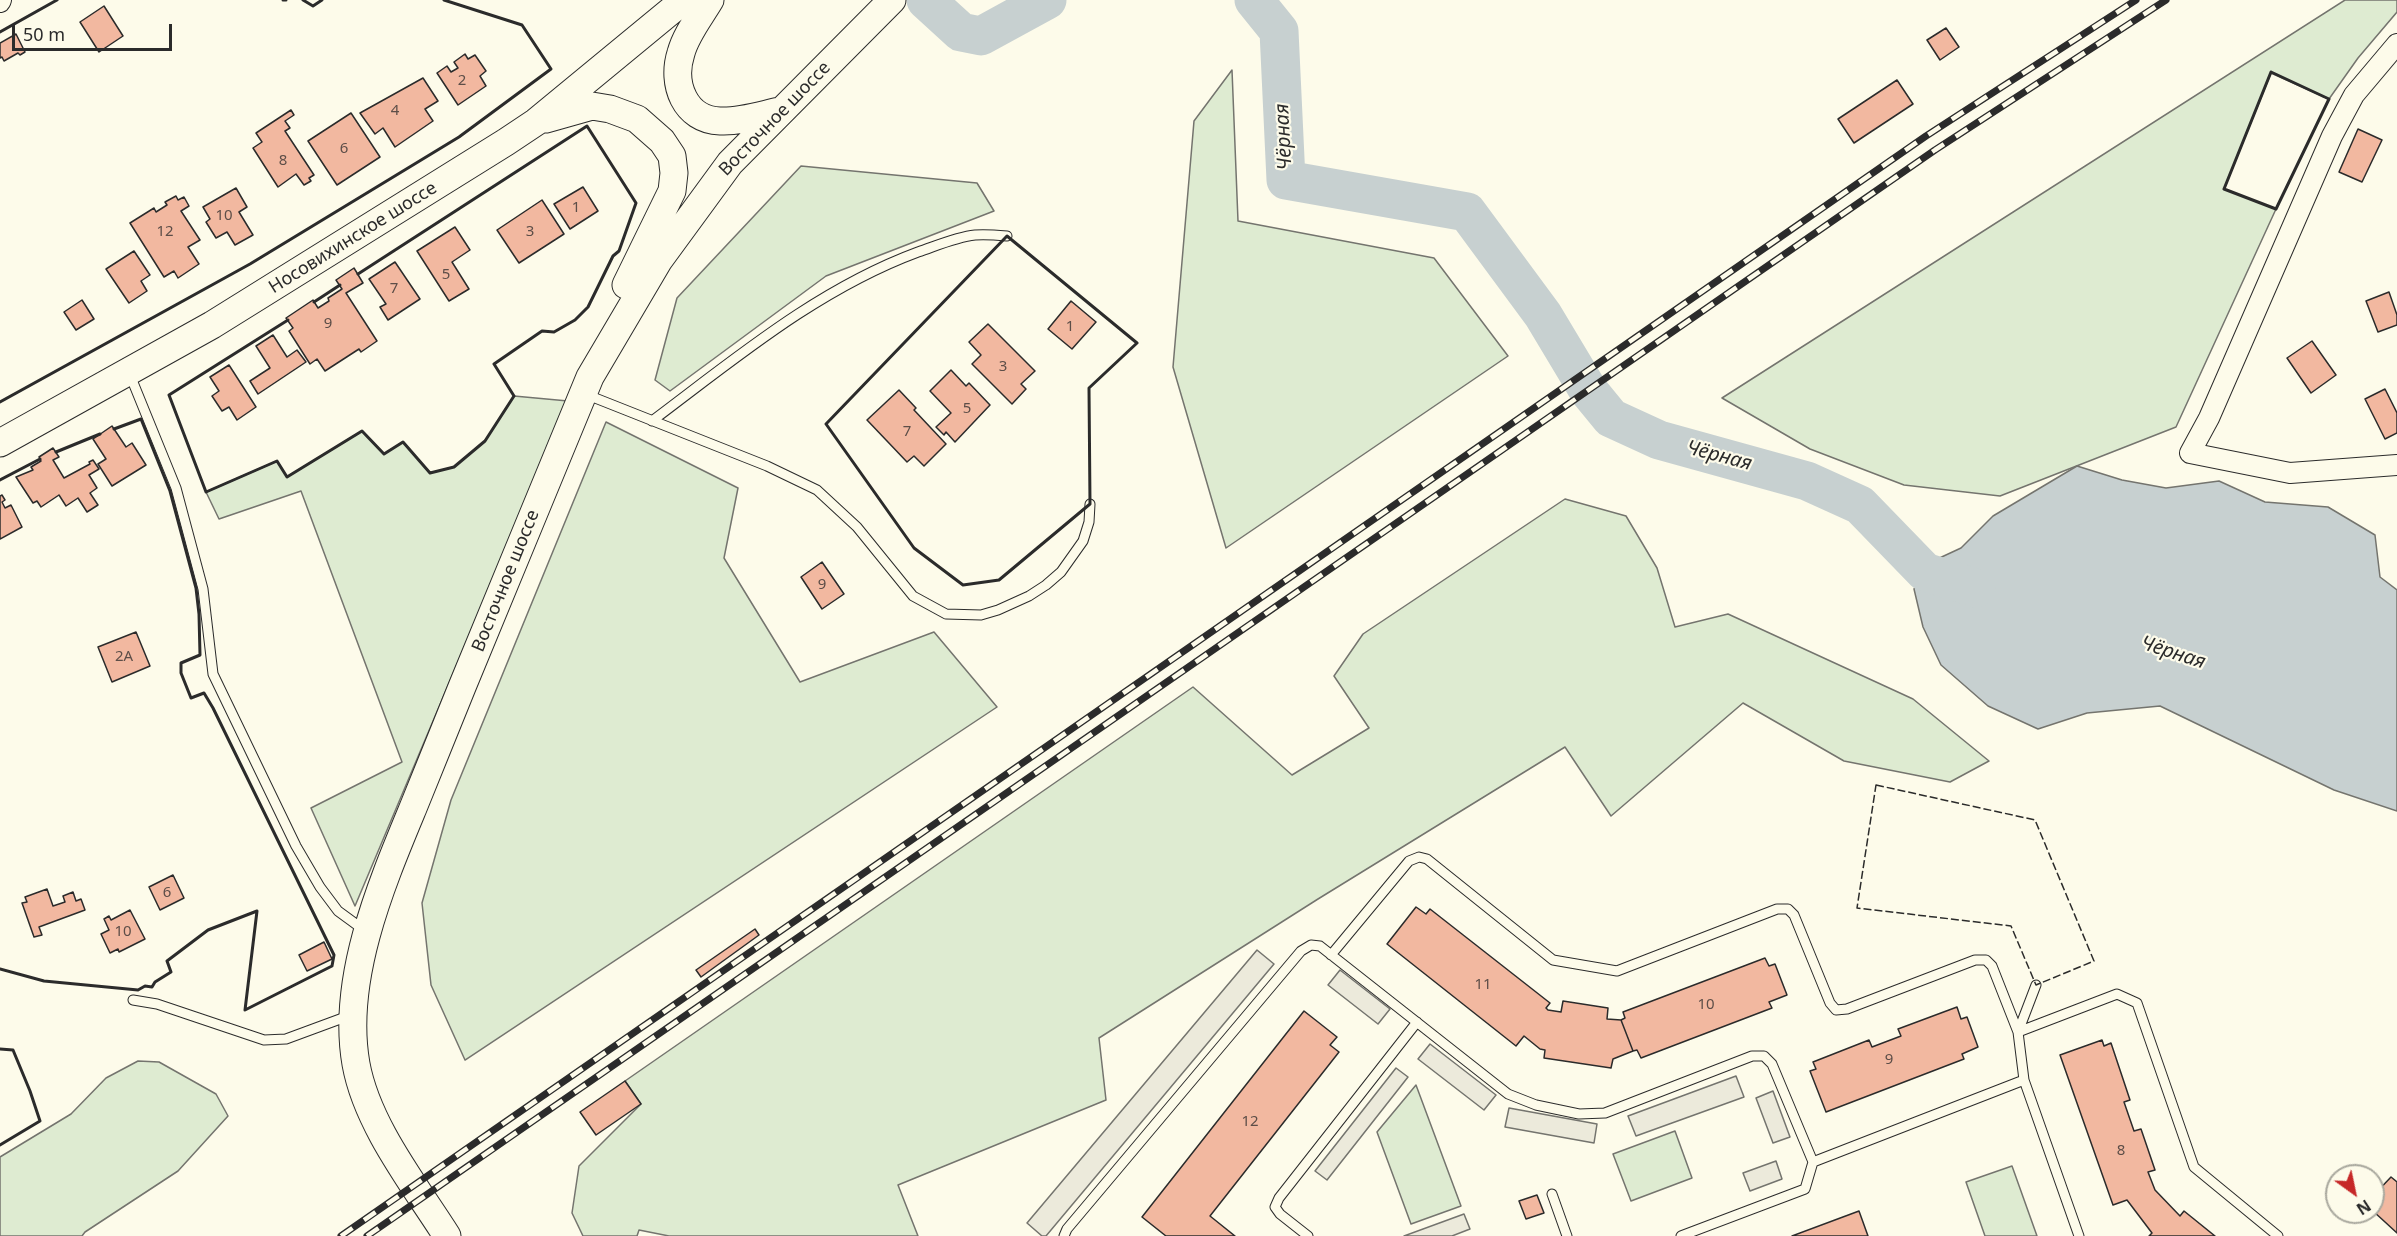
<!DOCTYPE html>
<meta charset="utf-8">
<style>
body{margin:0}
#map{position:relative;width:2397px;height:1236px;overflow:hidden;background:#fdfbea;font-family:"Noto Sans",sans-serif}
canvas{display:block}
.north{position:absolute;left:2325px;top:1164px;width:60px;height:60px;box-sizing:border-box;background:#fdfbea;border:2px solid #a9a89e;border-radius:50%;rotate:147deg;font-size:16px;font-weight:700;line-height:24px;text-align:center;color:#2b2b2b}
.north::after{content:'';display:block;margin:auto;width:21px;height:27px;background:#c62828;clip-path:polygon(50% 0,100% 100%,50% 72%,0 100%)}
.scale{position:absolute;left:12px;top:24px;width:160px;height:27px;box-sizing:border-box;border:3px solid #2b2b2b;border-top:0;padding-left:8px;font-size:18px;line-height:21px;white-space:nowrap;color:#2b2b2b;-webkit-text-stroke:4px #fdfbea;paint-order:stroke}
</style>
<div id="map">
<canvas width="2397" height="1236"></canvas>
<div class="north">N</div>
<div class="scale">50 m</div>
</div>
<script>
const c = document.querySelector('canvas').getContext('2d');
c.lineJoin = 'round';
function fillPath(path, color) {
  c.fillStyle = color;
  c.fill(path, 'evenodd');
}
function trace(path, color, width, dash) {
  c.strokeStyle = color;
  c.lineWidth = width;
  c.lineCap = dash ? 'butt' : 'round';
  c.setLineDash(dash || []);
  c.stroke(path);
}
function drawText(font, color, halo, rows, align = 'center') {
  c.font = font + ' "Noto Sans",sans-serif';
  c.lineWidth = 4.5;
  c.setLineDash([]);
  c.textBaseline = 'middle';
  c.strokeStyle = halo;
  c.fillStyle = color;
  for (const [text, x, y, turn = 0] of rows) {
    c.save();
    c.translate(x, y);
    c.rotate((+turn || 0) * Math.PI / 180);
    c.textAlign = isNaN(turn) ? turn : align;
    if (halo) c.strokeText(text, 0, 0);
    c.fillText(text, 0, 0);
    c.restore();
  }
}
const green = new Path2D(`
 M2345,0H2397V12L2358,58L2329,99L2271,73L2224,189L2276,209L2176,427L2000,496L1904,485L1810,449L1722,398Z
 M1232,70L1238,221L1434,258L1508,356L1226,548L1173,367L1194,121Z
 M801,166L977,183L994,211L826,276L670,391L655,380L677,298Z
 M514,396L568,401L355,906L311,808L402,762L301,491L219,519L206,492L277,461L287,477L362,431L384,454L403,442L430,473L454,467L485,441Z
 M606,422L738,488L724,558L800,682L934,632L997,707L465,1060L431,985L422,903L451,800Z
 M1565,499L1626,516L1657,568L1675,627L1728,614L1913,699L1989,761L1950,782L1844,761L1743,703L1611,816L1565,747L1318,899L1099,1038L1106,1100L898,1185L918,1236H669L639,1230L637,1236H583L572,1213L579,1166L641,1104L625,1081L1193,687L1292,775L1369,728L1334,676L1363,634Z
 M138,1061L159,1062L216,1094L228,1116L178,1171L85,1232L82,1236H0V1157L71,1114L106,1078Z
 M1416,1085L1461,1206L1411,1224L1377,1132Z
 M1675,1131L1692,1178L1631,1201L1613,1154Z
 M2012,1166L2037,1236H1985L1966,1182Z`);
fillPath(green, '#deebd1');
trace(green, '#74746e', 1.5);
const parking = new Path2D(`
 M1257,950L1274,964L1046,1236H1042L1027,1223Z
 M1340,970L1390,1009L1378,1024L1328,985Z
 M1430,1044L1496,1095L1484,1110L1418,1059Z
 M1396,1068L1408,1077L1327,1180L1315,1171Z
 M1736,1076L1744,1097L1636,1136L1628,1116Z
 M1773,1091L1790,1137L1773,1143L1756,1098Z
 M1509,1108L1597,1124L1594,1143L1505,1127Z
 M1776,1161L1782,1179L1750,1191L1743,1173Z
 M1464,1214L1470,1229L1452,1236H1404Z`);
fillPath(parking, '#eceadb');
trace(parking, '#74746e', 1.5);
const water = new Path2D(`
 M2077,466L2122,480L2166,488L2219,481L2265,502L2328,507L2375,535L2380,577L2397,590V811L2334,790L2160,706L2087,713L2038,729L1988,706L1941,665L1923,627L1914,589L1933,561L1961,548L1993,516Z`);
fillPath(water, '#c7d0d0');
trace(water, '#74746e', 1.5);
trace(new Path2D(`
 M926,0L961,32L981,36L1047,0
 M1254,0L1279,31L1286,180L1467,212L1543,315L1588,390L1611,418L1659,440L1807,481L1860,505L1925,572L1976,588`), '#c7d0d0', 39);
const building = new Path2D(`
 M104,6L123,36L99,52L80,22Z
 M1946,28L1959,47L1940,60L1927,40Z
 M16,34L25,52L20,55L18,53L4,61L2,57L0,58V43Z
 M465,54L468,59L475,55L486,71L480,76L486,86L458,105L437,73L447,66L451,72L458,68L454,62Z
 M423,78L438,101L425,109L433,121L395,147L383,128L375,134L360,113Z
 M1897,80L1913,104L1854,143L1838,119Z
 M291,110L294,115L285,121L290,128L285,131L314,175L309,178L311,181L304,185L296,174L278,187L253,148L262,142L256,133Z
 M351,113L380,157L337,185L308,141Z
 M2358,129L2382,140L2362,182L2339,172Z
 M583,187L598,211L570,229L554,204Z
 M236,188L247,207L239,212L253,235L235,245L227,232L216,238L206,222L210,219L203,207Z
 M176,196L178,200L184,197L189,206L181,211L200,240L188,247L199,264L178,278L174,271L164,277L130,223L154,208L156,212L167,205L165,202Z
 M542,200L564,234L519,263L497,230Z
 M455,227L470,250L452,262L469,289L449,301L417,251Z
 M134,251L150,275L141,281L147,291L129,303L106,269Z
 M395,262L420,299L388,320L380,307L386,304L369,279Z
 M354,268L363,283L346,293L377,341L361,352L359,349L325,371L317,359L310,364L289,331L293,328L286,318L313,300L318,308L329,301L328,298L342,289L336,280Z
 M2389,292L2397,315V325L2378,332L2366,301Z
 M82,300L94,319L76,330L64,312Z
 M1071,301L1096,322L1072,349L1048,329Z
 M988,324L1035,371L1021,384L1026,389L1012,404L972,364L981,355L969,342Z
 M273,335L287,357L297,350L306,362L258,394L250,381L270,368L256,346Z
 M2312,341L2336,375L2311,393L2287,358Z
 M229,365L256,407L237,420L229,407L222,411L212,396L219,391L210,377Z
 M951,370L966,386L969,383L990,405L955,442L946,432L944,435L936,427L951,413L930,391Z
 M2385,389L2397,413V433L2385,439L2365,399Z
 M899,390L916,408L914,410L946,444L924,466L914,456L907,462L867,420Z
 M112,426L126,447L132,443L146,465L112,486L98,464L106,459L93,439Z
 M53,448L59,457L53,460L64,478L90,464L89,462L93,460L99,469L89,475L97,488L90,493L98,505L87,512L78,498L66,506L59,495L41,507L37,501L33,503L16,477L33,470L31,467L41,461L39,457Z
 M2,495L5,500L2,502L5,508L11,505L22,527L0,539V496Z
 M822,562L844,594L822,609L801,577Z
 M136,632L150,666L112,682L98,647Z
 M173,875L184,898L160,910L149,887Z
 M47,889L53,906L65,902L63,896L73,892L76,901L81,899L85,910L39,927L42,935L34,937L22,903L27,902L25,897Z
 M1416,907L1426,914L1430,909L1550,1003L1546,1008L1548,1010L1561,1012L1563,1001L1608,1008L1607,1019L1621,1020L1633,1051L1613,1059L1611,1068L1544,1058L1545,1050L1540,1049L1524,1036L1516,1046L1387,944Z
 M130,910L145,939L119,952L118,949L110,953L101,934L109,930L104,919L109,916L111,920Z
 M755,929L759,935L701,977L696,970Z
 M324,942L332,959L307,971L299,955Z
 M1765,958L1769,966L1775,964L1787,995L1769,1002L1772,1008L1641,1058L1637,1050L1633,1051L1621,1020L1625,1018L1623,1012Z
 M1957,1007L1961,1019L1967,1017L1978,1047L1962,1054L1964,1059L1826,1112L1810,1071L1816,1069L1813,1062L1869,1040L1872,1047L1901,1036L1898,1029Z
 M1304,1011L1337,1037L1330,1045L1339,1052L1210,1216L1235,1236H1166L1142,1217Z
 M2102,1040L2104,1046L2111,1043L2130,1100L2124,1102L2134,1131L2141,1129L2155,1170L2148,1172L2155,1190L2180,1216L2184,1211L2215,1236H2149L2152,1233L2127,1200L2113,1205L2060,1055Z
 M625,1081L641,1104L596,1135L580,1112Z
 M2391,1177L2397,1182V1233L2373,1211V1196Z
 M1537,1195L1544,1213L1526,1219L1519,1201Z
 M1859,1211L1868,1236H1792Z`);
fillPath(building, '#f2b8a0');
trace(building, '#2b2b2b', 1.5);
const lane = new Path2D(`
 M130,375L176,488L203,589L213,674L296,846L320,887L338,911L364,930
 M585,394L767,466L817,490L857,527L913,596L946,614L981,615L998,610L1029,596L1046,585L1061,572L1083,541L1089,522L1090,504
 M652,421C736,358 818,289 918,252C936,246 956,237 975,235C985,234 996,235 1007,236
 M1331,955L1409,861L1419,857L1427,859L1553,960L1617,971L1777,909H1788L1794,915L1830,1003L1836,1010L1847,1009L1975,960H1986L1992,966L2018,1032L2024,1080L2079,1236
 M133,1000L157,1004L264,1040L286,1039L351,1015
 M2018,1032L2117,994L2137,1003L2194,1167L2278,1236
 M2018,1032L2036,985
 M1552,1194L1567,1236
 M1064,1236L1067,1229L1301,951L1311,945L1320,946L1508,1094L1536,1105L1579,1114L1605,1113L1752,1056H1764L1772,1064L1813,1162
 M1308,1236L1280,1214L1275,1207L1279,1198L1417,1022
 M1681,1236L1805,1189L1813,1162L2024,1080`);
const street = new Path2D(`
 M0,2L1,0
 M2397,44L2354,95L2332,136L2209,418L2190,453L2290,473L2397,465`);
const secondary = new Path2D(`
 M710,0C700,17 686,34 681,53C671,84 685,120 720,121C740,122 761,115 780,111
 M546,119L592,106L610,109L637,119L662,141L672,156L674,173L672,191L626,285
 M0,443L212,325L506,142L536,122L684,0
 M447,1236C414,1184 367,1125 356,1064C341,979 381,885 413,808C429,768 446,727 462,687C505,584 547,480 590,377L659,260L730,163L892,0`);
trace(lane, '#2b2b2b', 11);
trace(street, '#2b2b2b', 22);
trace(secondary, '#2b2b2b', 29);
trace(lane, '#fdfbea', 9);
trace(street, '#fdfbea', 20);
trace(secondary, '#fdfbea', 27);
const rail = new Path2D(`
 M341,1236L1926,136L2136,0
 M367,1236L1935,150L2166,0`);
trace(rail, '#2b2b2b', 7);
trace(rail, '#fdfbea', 4.5, [14]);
trace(new Path2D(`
 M1876,785L2035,820L2094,961L2036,985L2011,926L1857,908Z`), '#2b2b2b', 1.5, [8, 3]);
trace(new Path2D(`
 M283,0H286
 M303,0L313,6L322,0
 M0,32L57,0
 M2271,72L2329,99L2276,209L2224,189Z
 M1007,236L1137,343L1089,388L1090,504L999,580L963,585L914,548L826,424Z
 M314,302L340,285
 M288,320L169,395L206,492L277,461L287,477L362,431L384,454L403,442L430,473L454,467L485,441L514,396L494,364L542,331L554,332L575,320L588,307L613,256L619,251L636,203L587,126L358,274
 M0,402L250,264L459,137L551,69L522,25L444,0
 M56,452L100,434
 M0,480L40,459
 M0,969L44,981L138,990L145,986L152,987L155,982L171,972L167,961L208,930L257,911L245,1010L332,966L334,955L213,708L204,693L191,698L181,673V663L200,655L199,614L196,588L170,491L141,419L114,429
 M0,1049L13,1050L30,1091L40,1121L0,1145`), '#2b2b2b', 3);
drawText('15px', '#5d4e48', null, [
 ["2",462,81],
 ["4",395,111],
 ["6",344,149],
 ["8",283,161],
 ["1",576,208],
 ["10",224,216],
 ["12",165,232],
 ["3",530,232],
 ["5",446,275],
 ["7",394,289],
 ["9",328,324],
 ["1",1070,327],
 ["3",1003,367],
 ["5",967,409],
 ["7",907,432],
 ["9",822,585],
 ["2А",124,657],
 ["6",167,893],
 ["10",123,932],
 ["11",1483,985],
 ["10",1706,1005],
 ["9",1889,1060],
 ["12",1250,1122],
 ["8",2121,1151]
]);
drawText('18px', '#2b2b2b', '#fdfbea', [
 ["Восточное шоссе",775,119,-46],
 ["Носовихинское шоссе",353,238,-32],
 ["Восточное шоссе",506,581,-68]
]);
drawText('italic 20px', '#2b2b2b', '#fdfbea', [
 ["Чёрная",1284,137,-93],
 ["Чёрная",1719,456,15],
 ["Чёрная",2173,653,18]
]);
</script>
